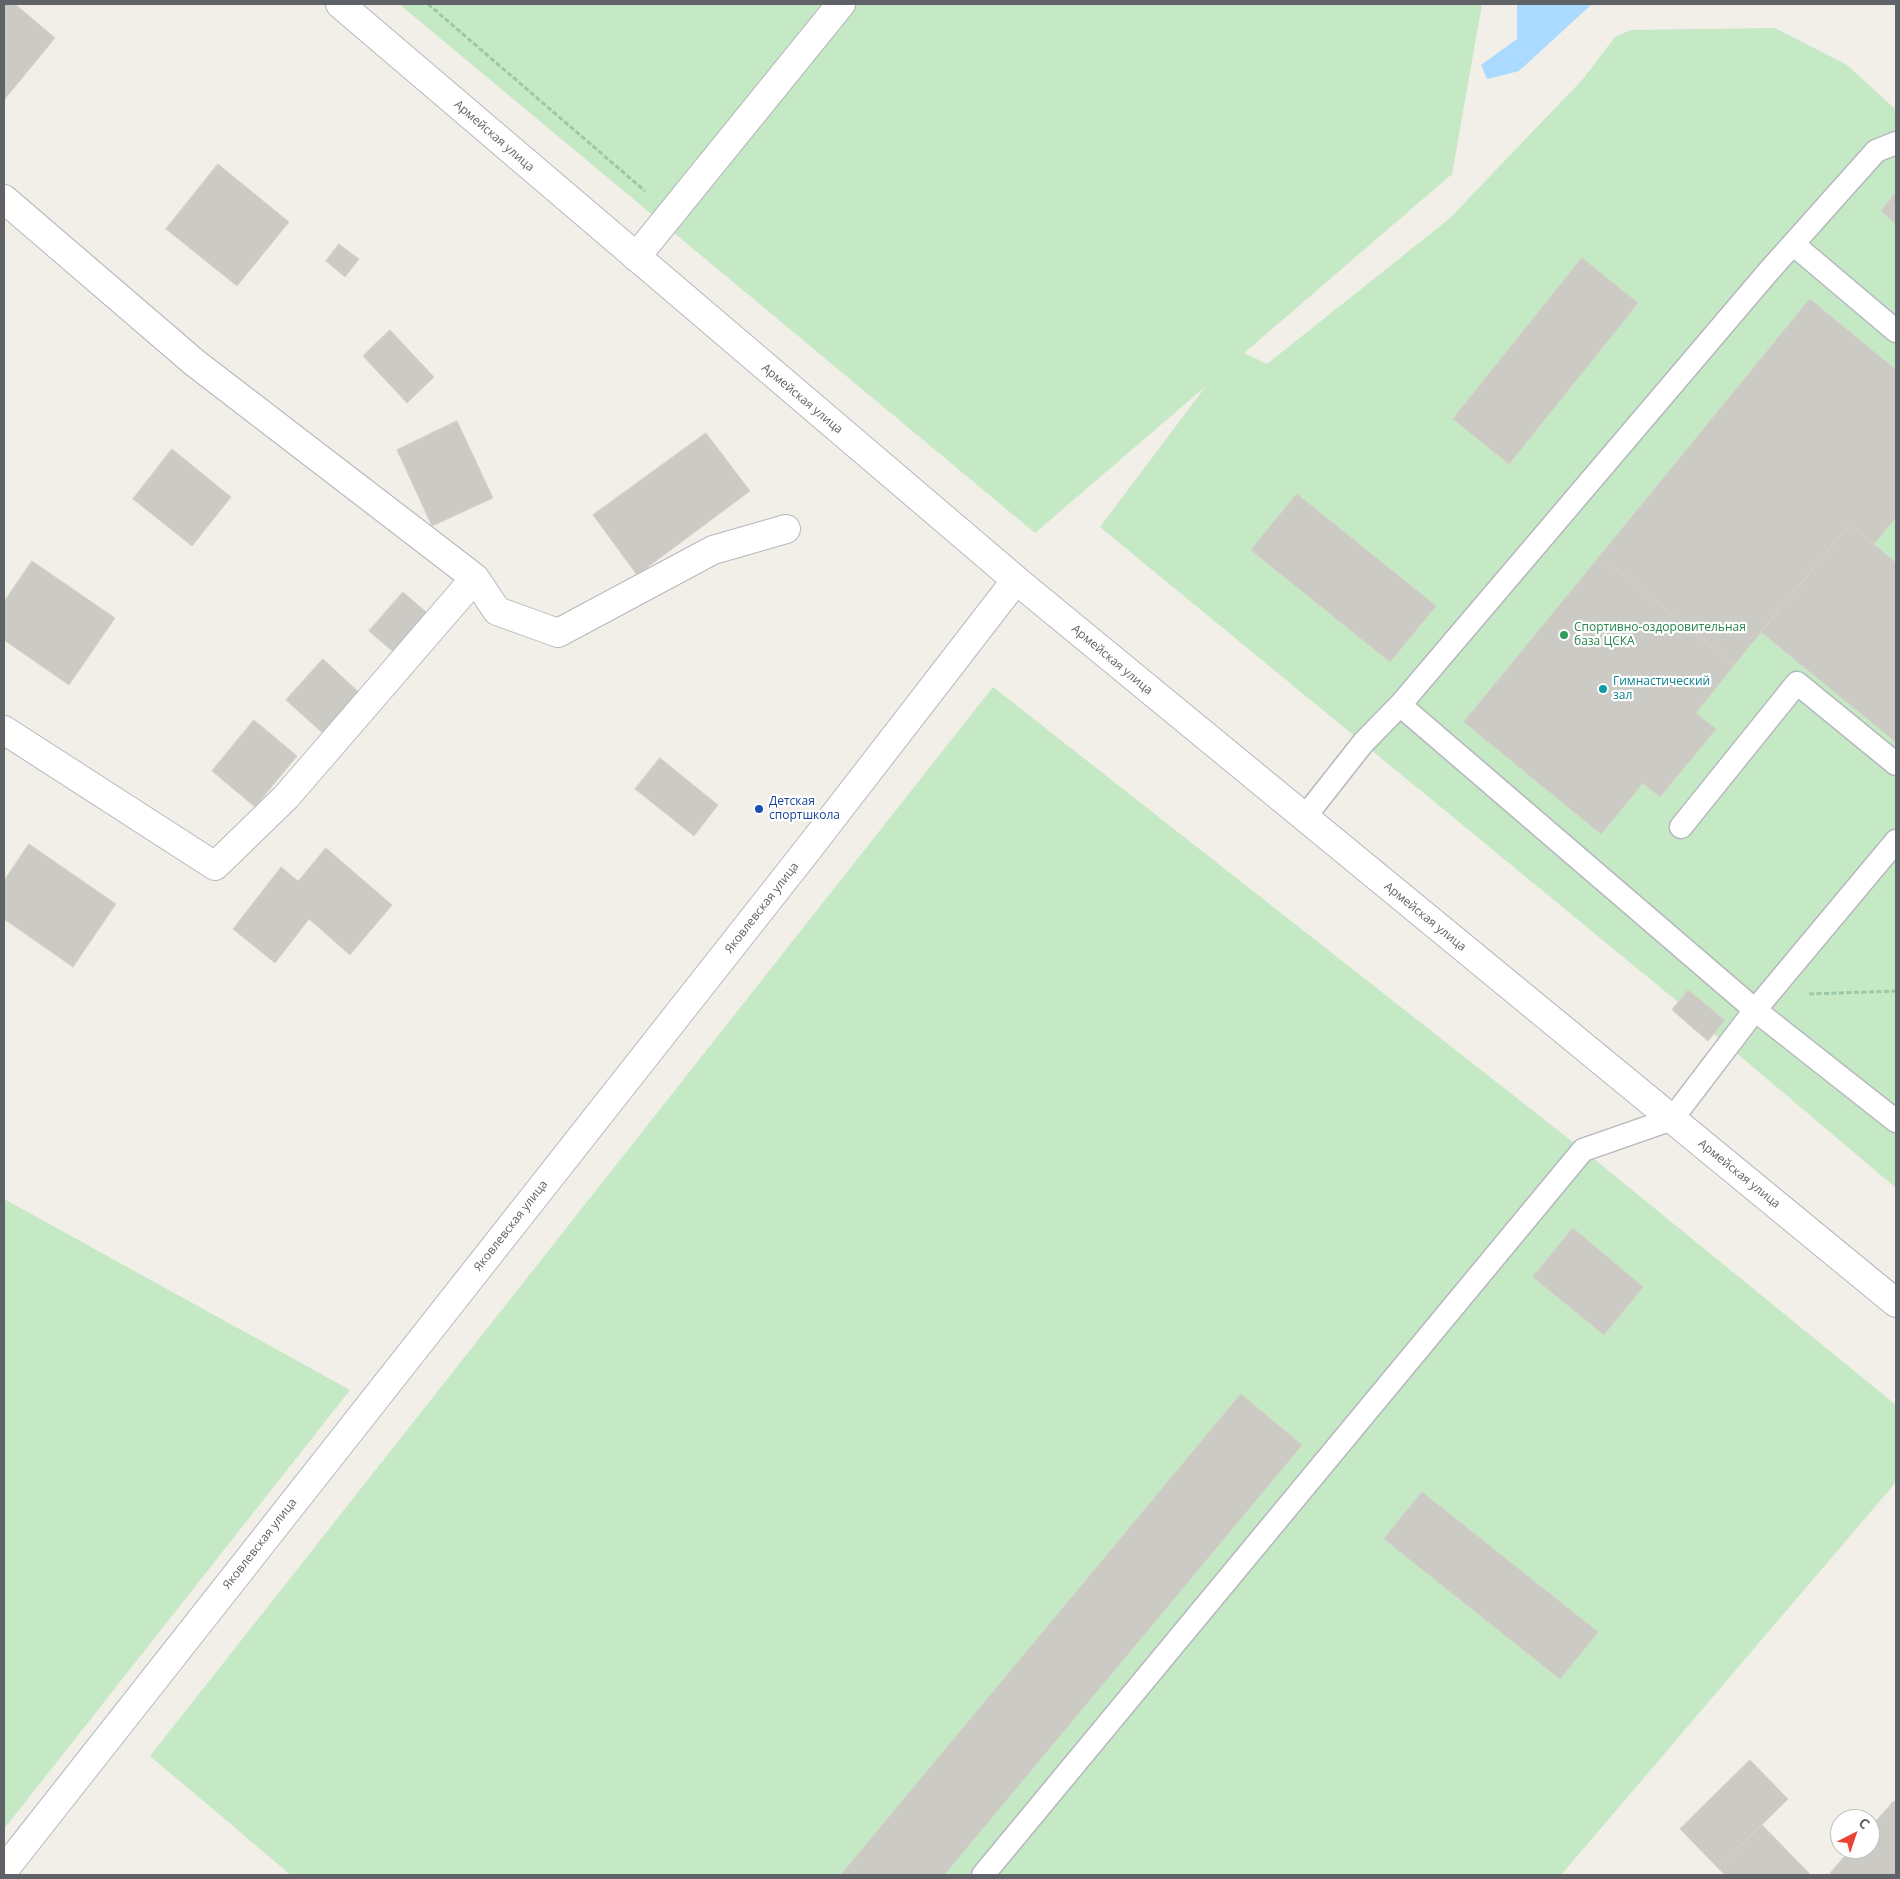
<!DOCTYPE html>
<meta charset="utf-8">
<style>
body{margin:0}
#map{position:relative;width:1900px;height:1879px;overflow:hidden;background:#f1efe8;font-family:"Open Sans",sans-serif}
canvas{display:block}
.frame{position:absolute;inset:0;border:5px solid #5f6368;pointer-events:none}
.north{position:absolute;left:1830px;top:1809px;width:50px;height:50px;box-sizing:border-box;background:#fff;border:1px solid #bfc1c3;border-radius:50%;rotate:41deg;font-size:14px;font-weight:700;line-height:20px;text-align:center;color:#5f6368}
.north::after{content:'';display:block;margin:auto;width:18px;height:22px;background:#ea4335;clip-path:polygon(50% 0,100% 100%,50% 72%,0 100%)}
</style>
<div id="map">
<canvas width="1900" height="1879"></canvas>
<div class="frame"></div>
<div class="north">С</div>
</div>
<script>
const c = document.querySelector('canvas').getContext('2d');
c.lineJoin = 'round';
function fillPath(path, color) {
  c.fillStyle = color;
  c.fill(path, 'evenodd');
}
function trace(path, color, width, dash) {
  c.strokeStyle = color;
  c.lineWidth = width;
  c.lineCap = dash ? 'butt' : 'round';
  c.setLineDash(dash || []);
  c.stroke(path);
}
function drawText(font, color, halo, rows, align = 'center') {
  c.font = font + ' "Open Sans",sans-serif';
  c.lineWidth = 4.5;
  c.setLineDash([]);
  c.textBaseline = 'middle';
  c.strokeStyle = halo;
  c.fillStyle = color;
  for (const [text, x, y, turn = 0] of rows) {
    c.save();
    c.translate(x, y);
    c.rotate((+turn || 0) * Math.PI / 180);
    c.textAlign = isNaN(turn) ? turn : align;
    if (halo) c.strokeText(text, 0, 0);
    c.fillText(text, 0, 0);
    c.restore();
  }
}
fillPath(new Path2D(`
 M399,4H1482L1452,174L1244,353L1267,364L1449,219L1583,79L1615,37L1631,30L1775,28L1847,65L1896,110V1188L1714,1034L1725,1020L1688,990L1678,1002L1100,527L1206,386L1035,533Z
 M993,687L1583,1150L1896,1405V1482L1561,1875H291L150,1756Z
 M4,1199L350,1390L4,1829Z`), '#c5e8c5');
fillPath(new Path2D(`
 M1517,4H1592L1519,71L1487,79L1481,65L1517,39Z`), '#aadaff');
const building = new Path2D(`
 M4,4H15L55,38L4,100Z
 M218,164L289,222L237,286L166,229Z
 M1896,193V224L1881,211Z
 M339,244L359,259L345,277L326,261Z
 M1582,258L1638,303L1509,464L1453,419Z
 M1810,299L1896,370V517L1874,544L1850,524L1734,665L1600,556Z
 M390,330L434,377L407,403L363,356Z
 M457,421L493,498L432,526L397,450Z
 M706,433L750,491L637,575L593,515Z
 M172,449L231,497L192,546L133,499Z
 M1297,494L1436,606L1390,662L1251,550Z
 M1850,524L1896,563V742L1761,632Z
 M1600,556L1734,665L1696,713L1716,729L1660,797L1643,783L1601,834L1464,722Z
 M32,561L115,618L69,685L4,640V602Z
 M403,592L433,618L399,657L369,631Z
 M323,659L364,697L327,737L286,700Z
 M254,720L297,756L255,807L212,771Z
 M660,758L718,805L694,836L635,789Z
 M29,844L116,904L73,967L4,919V881Z
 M326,848L392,905L350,955L309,919L275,963L233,929L281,867L298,881Z
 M1688,990L1725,1020L1708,1041L1672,1010Z
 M1573,1228L1643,1287L1604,1335L1533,1277Z
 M1241,1394L1302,1445L944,1875H841Z
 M1422,1492L1598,1632L1560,1679L1384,1539Z
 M1750,1760L1788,1799L1718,1868L1680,1829Z
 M1894,1801L1896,1802V1875H1833L1830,1873L1851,1849H1870V1828Z
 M1762,1825L1811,1875H1725L1718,1868Z`);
fillPath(building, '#cccac5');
trace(building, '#d6d1c6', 1);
const service = new Path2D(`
 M1793,244L1896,331
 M1400,705L1755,1010L1896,1121
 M1304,818L1363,743L1400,705L1768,272L1876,151L1896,143
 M1681,827L1797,683L1896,764
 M983,1875L1583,1150L1672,1119L1755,1010L1896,841`);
const minor = new Path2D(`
 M4,199L195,363L475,578L497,611L558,633L713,550L786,529
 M636,257L841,4
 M1016,580L1896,1303
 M4,730L215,866L286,797L475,578`);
const tertiary = new Path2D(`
 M4,1870L809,848L1016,580L340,4`);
trace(service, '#b5b8bc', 25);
trace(minor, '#b5b8bc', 30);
trace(tertiary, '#b5b8bc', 30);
trace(new Path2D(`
 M428,4L645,191
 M1809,994L1896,991`), '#9cc7a9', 3, [5, 2.5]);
trace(service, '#fff', 22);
trace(minor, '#fff', 28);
trace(tertiary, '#fff', 28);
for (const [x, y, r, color] of [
 [1564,635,5,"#2e9e5b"],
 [1603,689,5,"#0f9aa8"],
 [759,809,5,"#1a4fb4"]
]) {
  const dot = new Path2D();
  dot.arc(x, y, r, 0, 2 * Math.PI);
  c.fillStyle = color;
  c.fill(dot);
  trace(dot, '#fff', 2);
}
drawText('12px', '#5f6368', '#fff', [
 ["Армейская улица",494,136,41],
 ["Армейская улица",802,399,40],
 ["Армейская улица",1112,660,40],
 ["Яковлевская улица",762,908,-52],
 ["Армейская улица",1425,917,39],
 ["Армейская улица",1739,1174,39],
 ["Яковлевская улица",511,1226,-52],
 ["Яковлевская улица",260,1544,-52]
]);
drawText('12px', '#27864d', '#fff', [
 ["Спортивно-оздоровительная",1574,628],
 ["база ЦСКА",1574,642]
], 'left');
drawText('12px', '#0d838f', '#fff', [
 ["Гимнастический",1613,682],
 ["зал",1613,696]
], 'left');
drawText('12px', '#164399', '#fff', [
 ["Детская",769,802],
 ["спортшкола",769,816]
], 'left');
</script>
